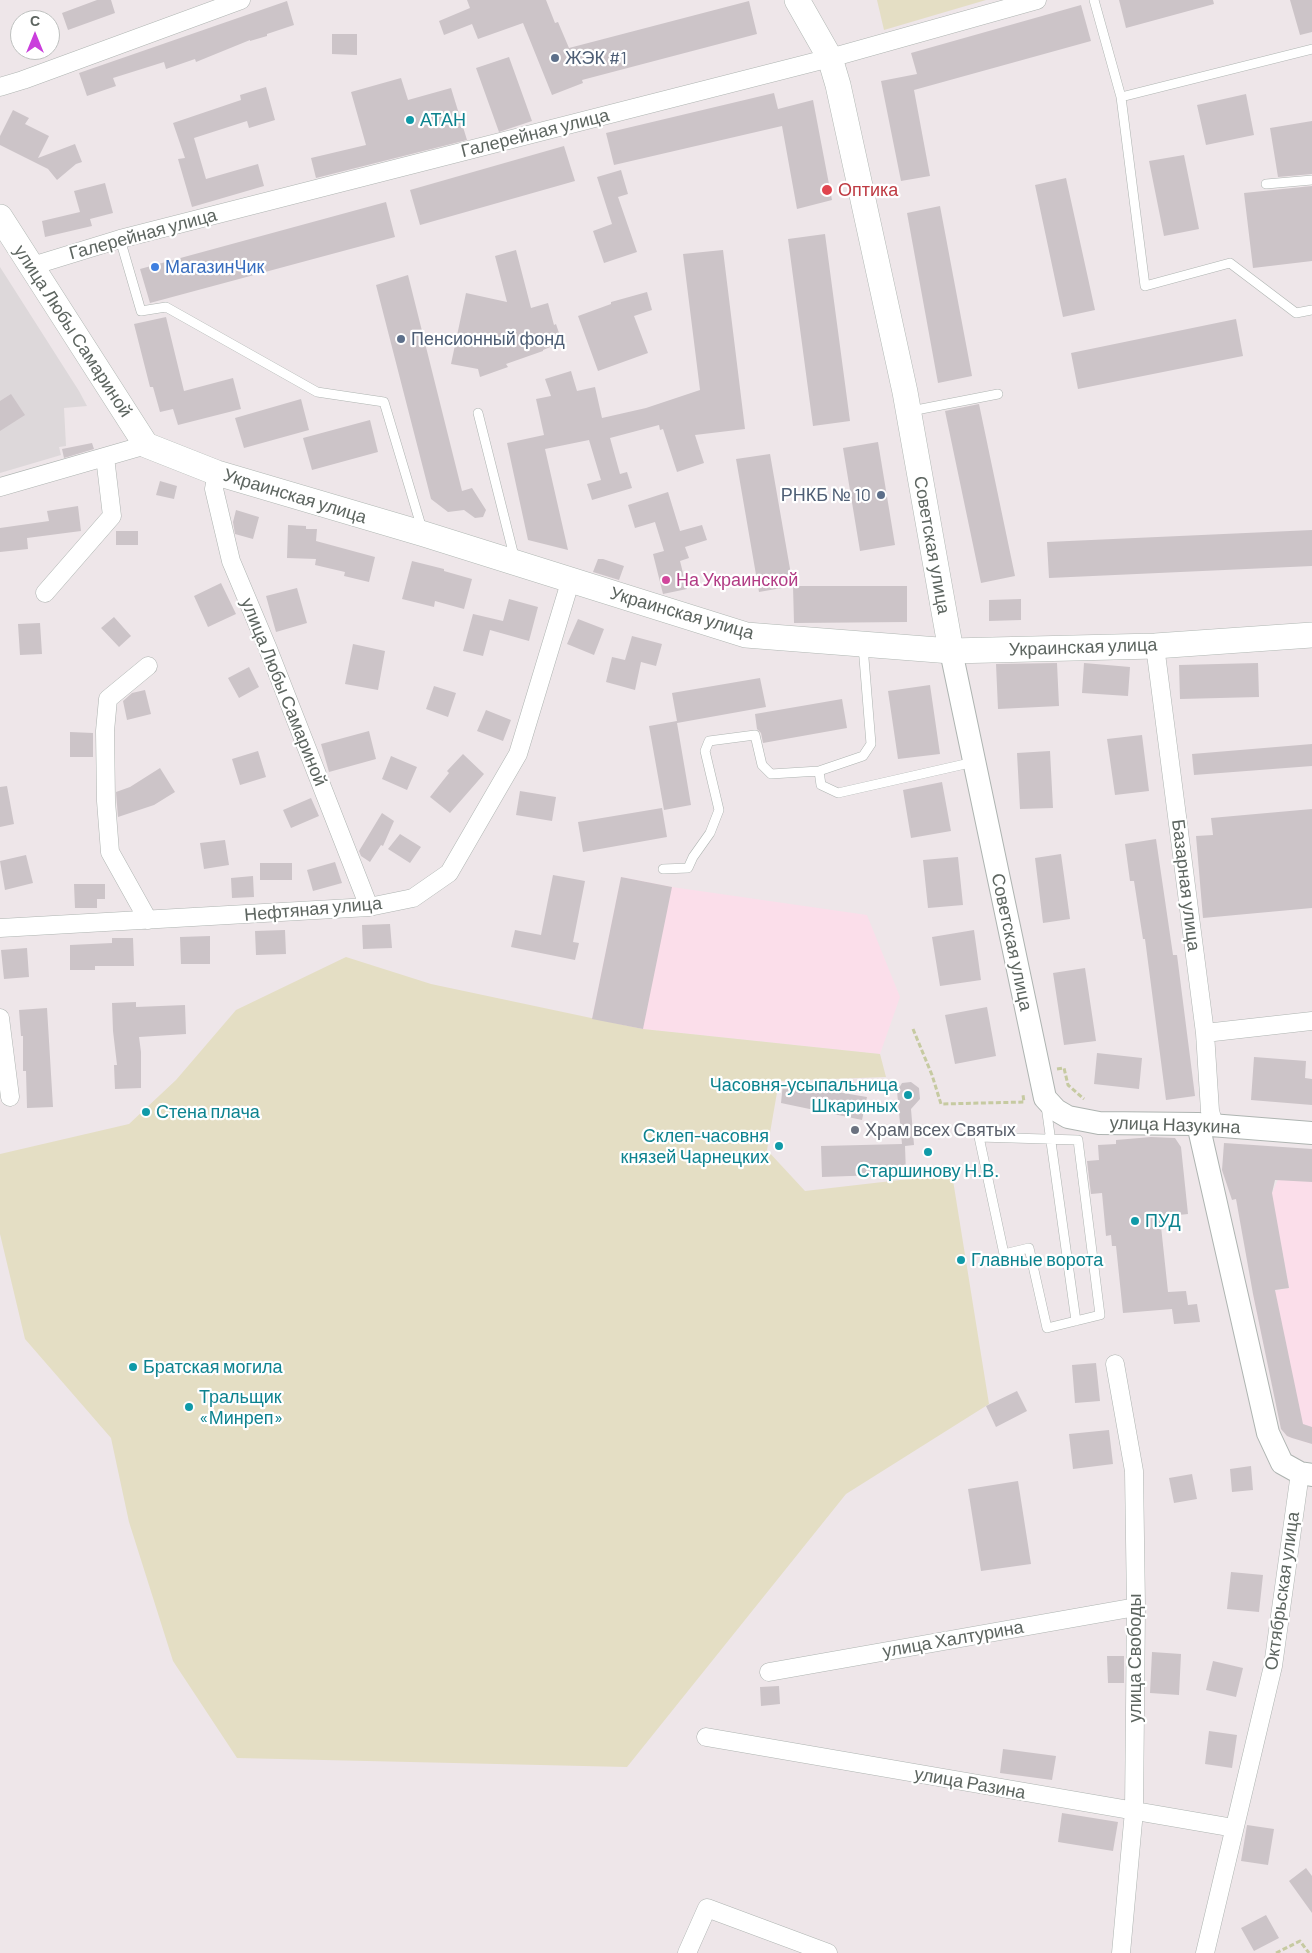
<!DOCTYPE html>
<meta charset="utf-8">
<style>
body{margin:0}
#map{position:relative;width:1312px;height:1953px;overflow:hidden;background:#eee6e9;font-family:Barlow,sans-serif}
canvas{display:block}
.north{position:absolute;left:10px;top:10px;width:50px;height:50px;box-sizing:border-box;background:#fff;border:1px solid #bec1bf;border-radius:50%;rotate:0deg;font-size:14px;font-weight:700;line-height:20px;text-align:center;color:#5d6560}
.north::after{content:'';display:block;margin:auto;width:18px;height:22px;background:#ca3edc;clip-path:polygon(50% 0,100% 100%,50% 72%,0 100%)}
</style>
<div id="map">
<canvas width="1312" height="1953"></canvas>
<div class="north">С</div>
</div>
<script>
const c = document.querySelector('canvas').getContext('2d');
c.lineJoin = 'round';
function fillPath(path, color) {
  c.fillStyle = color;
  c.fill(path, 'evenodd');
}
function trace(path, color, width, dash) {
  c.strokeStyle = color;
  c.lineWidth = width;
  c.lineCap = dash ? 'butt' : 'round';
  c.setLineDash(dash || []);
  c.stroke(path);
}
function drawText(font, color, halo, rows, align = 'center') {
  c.font = font + ' Barlow,sans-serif';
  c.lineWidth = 4.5;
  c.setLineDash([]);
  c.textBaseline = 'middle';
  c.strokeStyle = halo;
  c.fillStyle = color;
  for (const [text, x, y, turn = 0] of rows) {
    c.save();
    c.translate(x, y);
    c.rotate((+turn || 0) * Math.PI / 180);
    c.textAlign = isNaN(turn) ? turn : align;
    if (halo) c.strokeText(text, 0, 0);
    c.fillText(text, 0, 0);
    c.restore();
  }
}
fillPath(new Path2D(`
 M621,877L672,887L867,915L900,997L880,1054L643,1029L592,1019Z
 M1312,1149V1444L1287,1436L1281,1425L1253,1295L1289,1288L1280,1239L1236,1199L1272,1193L1278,1180Z`), '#fbdeea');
fillPath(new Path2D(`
 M0,267L79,391L87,406L64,408L66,446L59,447L61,455L0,473Z`), '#ddd8da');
fillPath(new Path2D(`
 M877,0H986L884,30Z
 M346,957L431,984L643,1029L880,1054L886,1077L779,1081L767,1150L805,1191L952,1174L989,1404L846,1494L627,1767L237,1758L173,1661L129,1522L111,1438L25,1339L0,1234V1154L129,1124L176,1080L236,1010Z`), '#e4dec4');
fillPath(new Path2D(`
 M97,0H111L115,13L68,30L62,13Z
 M467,0H546L555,23L558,22L569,48L749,1L757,34L582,80L583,83L552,95L523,23L478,39L472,24L444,35L439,21L470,8Z
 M1119,0H1213L1214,4L1126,28Z
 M1290,0H1312V32L1300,35Z
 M287,1L294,25L267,34V36L250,41V40L196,62L195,59L166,69L164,62L113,78L116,86L87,96L79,73Z
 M1081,5L1091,41L914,90L930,176L901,181L881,81L917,74L911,53Z
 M332,34H357V55L332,54Z
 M509,57L532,121L499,132L476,68Z
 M401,78L408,100L451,88L467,140L316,178L311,158L366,145L351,92Z
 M266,87L275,120L249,128L247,121L194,138L206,179L258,164L264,186L192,207L178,159L185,158L173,123L241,100L240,95Z
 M774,93L778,109L813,100L832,200L797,209L782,126L614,165L606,133Z
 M1246,94L1254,135L1206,145L1197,105Z
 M13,110L29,118L25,124L49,136L38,158L75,144L82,162L76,164L57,180L48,169L0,145V136Z
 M1312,121V174L1278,177L1270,128Z
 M564,146L575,181L420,225L410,190Z
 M1184,155L1199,229L1164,236L1149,161Z
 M621,170L628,194L618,197L637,252L604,263L593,231L612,224L597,177Z
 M1066,178L1095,310L1063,317L1035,185Z
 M105,183L113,213L90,219L92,226L45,237L42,221L80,212L74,191Z
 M1312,186V261L1253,268L1244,193Z
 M386,202L395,237L150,303L140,269Z
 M940,206L972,376L938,383L907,213Z
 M825,234L850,421L813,426L788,239Z
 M516,250L531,308L548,303L554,325L556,324L562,342L543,350V351L506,364L508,367L480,377L478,369L451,364L466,293L507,302L495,256Z
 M723,250L745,429L695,435L704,463L677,472L663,429L660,430L659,425L610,438L620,474L627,472L632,488L592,500L587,484L601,480L589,440L545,449L568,550L528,540L507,443L544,435L536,399L551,396L545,379L571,371L577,391L595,387L602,418L646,408L700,390L683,254Z
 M408,275L462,491L472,488L486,510L483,517L475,518L464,510L448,512L431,499L376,285Z
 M647,292L652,310L634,316L648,353L598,371L578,316L611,304V302Z
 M166,317L184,391L233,378L241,409L178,425L173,409L160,412L153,387H150L134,324Z
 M1236,319L1243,356L1078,389L1071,353Z
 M11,394L25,415L0,431V401Z
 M301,399L309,430L244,448L235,418Z
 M979,404L1015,576L981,583L945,411Z
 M370,420L378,452L312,470L303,438Z
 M878,442L895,545L860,551L843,448Z
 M92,443L94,449L64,458L62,449Z
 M770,454L793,586L759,592L736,459Z
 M160,481L177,486L174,499L156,495Z
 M668,492L680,531L702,525L707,540L685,547L689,558L680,561L687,589L663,594L653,554L664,551L655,522L635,528L628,505Z
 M78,506L81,531L27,538L28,549L0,552V528L49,521L47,511Z
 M236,510L259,517L253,539L235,534L233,522Z
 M288,525L306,526V529H317L316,541L375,557L369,582L344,576L345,572L315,565L316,559L287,558Z
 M1312,530V566L1049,578L1047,542Z
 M116,531H138V545H116Z
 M598,559H603L624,566L619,580L593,572Z
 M412,561L444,569V571L472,579L464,609L435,601L434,607L402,599Z
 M221,583L236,614L208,627L194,596Z
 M793,586H907V622L794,623Z
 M297,588L307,623L276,632L266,596Z
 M509,599L538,607L529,641L490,630L483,656L463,651L473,614L503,621Z
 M1021,599V620L989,621V600Z
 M114,617L131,636L119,647L101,628Z
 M578,619L604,629L594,655L567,644Z
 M40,623L42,654L20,655L18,624Z
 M632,636L662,644L656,666L641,662L635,690L606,682L612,657L625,660Z
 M353,644L385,651L378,690L345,684Z
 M1057,663L1059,706L998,709L996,664Z
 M1084,663L1130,667L1128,696L1082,693Z
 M1258,663L1259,697L1180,699L1179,665Z
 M249,667L259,687L239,698L228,678Z
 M760,678L766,707L677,723L691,805L664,810L649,726L677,721L672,693Z
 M930,685L940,754L898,759L888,691Z
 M434,686L456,693L448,717L426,709Z
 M145,690L151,714L127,720L123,701L132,693Z
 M842,699L847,728L763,743L761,733L757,729L755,714Z
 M486,710L511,720L503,741L477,731Z
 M369,731L376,759L329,772L321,744Z
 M70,732L93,733V757H70Z
 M1142,735L1149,791L1115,795L1107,739Z
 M1312,744V766L1194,775L1192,754Z
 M258,751L266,777L240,785L232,759Z
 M1050,751L1053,808L1020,809L1017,753Z
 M463,754L484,774L450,813L430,797L449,773L447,771Z
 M391,756L417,767L407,790L382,779Z
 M160,768L175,792L154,805L118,817L116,792L130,787Z
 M942,782L951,831L911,838L903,790Z
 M7,786L14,824L0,827V787Z
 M520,791L556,797L552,821L516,815Z
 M311,798L319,816L291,828L283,810Z
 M662,808L667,837L583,852L578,822Z
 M1312,809V908L1203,918L1196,836L1213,835L1211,818Z
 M382,813L394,821L383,846L381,845L370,862L361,856L359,851Z
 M400,834L421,847L410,863L388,849Z
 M1156,839L1173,955H1177L1195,1096L1166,1100L1145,939H1143L1134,881H1130L1125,844Z
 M225,840L229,865L204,869L200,843Z
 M1061,854L1070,919L1043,923L1035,858Z
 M26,855L33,883L5,890L0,861Z
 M958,857L963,905L928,908L923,860Z
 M335,862L342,883L313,891L307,870Z
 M260,863H292V880H260Z
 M553,875L585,881L573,942L579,943L575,960L511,947L515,930L541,935Z
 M253,876L254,897L232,898L231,878Z
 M621,877L672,887L643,1029L592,1019Z
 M74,884H105V899H97V908H75Z
 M390,924L392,948L363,949L362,925Z
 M285,930L286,954L256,955L255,931Z
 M974,930L981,980L940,986L932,937Z
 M210,936V964H181L180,937Z
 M112,938H133L134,966H95V970H70V945L112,943Z
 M27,948L29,977L4,979L1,950Z
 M1085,968L1096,1041L1064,1045L1053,973Z
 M136,1002V1007L185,1005L186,1034L139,1037L141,1052V1088L115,1089L114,1065H117L113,1031L112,1003Z
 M987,1007L996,1056L955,1064L945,1015Z
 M47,1008L53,1107L27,1108L26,1071H23V1036H21L19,1010Z
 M1097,1053L1142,1058L1139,1089L1094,1084Z
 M1254,1057L1306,1061L1305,1078L1312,1079V1105L1251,1100Z
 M911,1082L919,1088L920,1099L911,1109L914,1145L905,1146L906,1174L822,1177L821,1146L902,1144L897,1091L902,1083Z
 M783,1083L867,1097L862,1120L781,1103Z
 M1151,1137L1175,1138L1181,1147L1188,1214L1160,1217L1168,1292L1186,1291L1188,1305L1197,1304L1200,1322L1174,1324L1172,1309L1123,1313L1116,1246H1112L1111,1235L1106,1236L1102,1193L1091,1194L1087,1161L1099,1160L1098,1145L1116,1144V1140Z
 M1224,1143L1312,1149V1182L1275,1180L1272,1193L1289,1288L1275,1290L1303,1424L1312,1427V1444L1292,1438L1287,1436L1281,1429L1253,1294L1236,1199L1232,1200L1222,1170Z
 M1096,1363L1100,1401L1075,1403L1072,1365Z
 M1017,1391L1027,1411L996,1427L986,1406Z
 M1109,1430L1113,1464L1073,1469L1069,1434Z
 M1251,1466L1253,1490L1232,1492L1230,1469Z
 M1192,1474L1197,1499L1174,1503L1169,1478Z
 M1018,1481L1031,1564L981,1571L968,1489Z
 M1231,1572L1263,1575L1259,1612L1227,1609Z
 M1152,1652L1181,1654L1179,1695L1150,1693Z
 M1107,1656H1124V1683H1108Z
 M1213,1661L1243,1668L1236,1697L1206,1690Z
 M779,1686L780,1704L761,1706L760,1687Z
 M1209,1731L1237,1735L1232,1768L1205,1764Z
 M1003,1749L1056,1756L1052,1780L1000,1773Z
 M1062,1813L1118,1822L1113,1851L1058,1842Z
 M1247,1825L1274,1829L1268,1865L1241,1861Z
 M1306,1868L1312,1876V1913L1289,1881Z
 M1266,1915L1279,1938L1254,1951L1241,1928Z`), '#ccc4c8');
const service = new Path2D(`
 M1094,0L1121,97L1312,49
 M1121,97L1145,286L1230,263L1296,313L1312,310
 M1266,184L1312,180
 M120,239L141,311L166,307L317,392L384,402L422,529
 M911,411L998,394
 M478,413L515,560
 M863,646L871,744L863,756L819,771L821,785L838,793L974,762
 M663,869L688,868L693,857L710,833L719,810L705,751L709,741L755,735L762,765L771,774L819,771
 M1046,1106L1076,1321
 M979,1137L1078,1140L1100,1315L1047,1328L1029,1248L1004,1254Z`);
const minor = new Path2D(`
 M0,87L23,80L241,0
 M32,266L120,239L830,58L1037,0
 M217,473L214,489L231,561L268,649L369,907
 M0,487L146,445
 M45,593L112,516L105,457
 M1155,646L1205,1033L1210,1111L1214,1125
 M148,920L110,852L106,801L105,731L108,699L148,666
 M0,928L369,907L413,898L449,873L518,754L571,579
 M0,1018L10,1097
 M1205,1033L1312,1021
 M1115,1364L1134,1471L1136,1607L1134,1811L1121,1953
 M769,1672L1136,1607
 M706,1737L1234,1828
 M687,1953L707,1908L828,1953
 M1205,1953L1273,1666L1300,1473`);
const tertiary = new Path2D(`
 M951,651L1045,1098L1056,1110L1068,1117L1099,1123L1198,1124L1312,1133
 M1198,1124L1268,1433L1282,1463L1300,1473L1312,1475`);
const secondary = new Path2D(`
 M797,0L830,58L838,85L905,392L951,651
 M0,217L146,445L217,473L424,534L746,635L951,651L1155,646L1312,635`);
trace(service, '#aeb4b1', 10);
trace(minor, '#aeb4b1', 19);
trace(tertiary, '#aeb4b1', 24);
trace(secondary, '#b0b7b3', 26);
trace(new Path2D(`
 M913,1029L932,1075L941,1104L1024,1102L1023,1095
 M1057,1069L1064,1068L1068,1085L1084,1099
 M1276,1953L1300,1941L1309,1953`), '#c6caa1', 3, [5, 2.5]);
trace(service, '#fff', 9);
trace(minor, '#fff', 18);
trace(tertiary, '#fff', 22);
trace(secondary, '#fff', 25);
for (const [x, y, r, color] of [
 [555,58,5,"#5c6f8a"],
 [410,120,5,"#0f9aa8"],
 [827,190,6,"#e0444e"],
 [155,267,5,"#3f7fe0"],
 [401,339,5,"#5c6f8a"],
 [881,495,5,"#5c6f8a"],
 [666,580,5,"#d1479c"],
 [908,1095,5,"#0f9aa8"],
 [146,1112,5,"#0f9aa8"],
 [855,1130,5,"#6b7280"],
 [779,1146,5,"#0f9aa8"],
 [928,1152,5,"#0f9aa8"],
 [1135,1221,5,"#0f9aa8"],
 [961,1260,5,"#0f9aa8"],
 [133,1367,5,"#0f9aa8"],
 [189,1407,5,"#0f9aa8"]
]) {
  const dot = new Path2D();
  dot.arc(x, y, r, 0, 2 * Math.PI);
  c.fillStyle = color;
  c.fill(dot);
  trace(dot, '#fff', 2);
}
drawText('18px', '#4e5e75', '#fff', [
 ["ЖЭК #1",565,58],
 ["Пенсионный фонд",411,339],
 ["РНКБ № 10",871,495,"right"]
], 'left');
drawText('18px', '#0d838f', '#fff', [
 ["АТАН",420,120],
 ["Часовня-усыпальница",898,1085,"right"],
 ["Шкариных",898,1106,"right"],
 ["Стена плача",156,1112],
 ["Склеп-часовня",769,1136,"right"],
 ["князей Чарнецких",769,1157,"right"],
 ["Старшинову Н.В.",928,1171,"center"],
 ["ПУД",1145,1221],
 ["Главные ворота",971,1260],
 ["Братская могила",143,1367],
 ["Тральщик",199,1397],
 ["«Минреп»",199,1418]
], 'left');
drawText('18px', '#5d6560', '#fff', [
 ["Галерейная улица",535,133,-14],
 ["Галерейная улица",143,234,-15],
 ["улица Любы Самариной",73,331,57],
 ["Украинская улица",295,496,17],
 ["Советская улица",932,545,80],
 ["Украинская улица",682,613,16],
 ["Украинская улица",1083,647,-2],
 ["улица Любы Самариной",284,692,68],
 ["Базарная улица",1186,885,83],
 ["Нефтяная улица",313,909,-5],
 ["Советская улица",1012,942,78],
 ["улица Назукина",1175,1125,2],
 ["Октябрьская улица",1282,1591,-82],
 ["улица Халтурина",953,1639,-10],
 ["улица Свободы",1135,1658,-90],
 ["улица Разина",970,1783,10]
]);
drawText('18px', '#be3a42', '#fff', [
 ["Оптика",838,190]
], 'left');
drawText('18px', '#366cbe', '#fff', [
 ["МагазинЧик",165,267]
], 'left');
drawText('18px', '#b23c85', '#fff', [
 ["На Украинской",676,580]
], 'left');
drawText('18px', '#5b616d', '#fff', [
 ["Храм всех Святых",865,1130]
], 'left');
</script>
